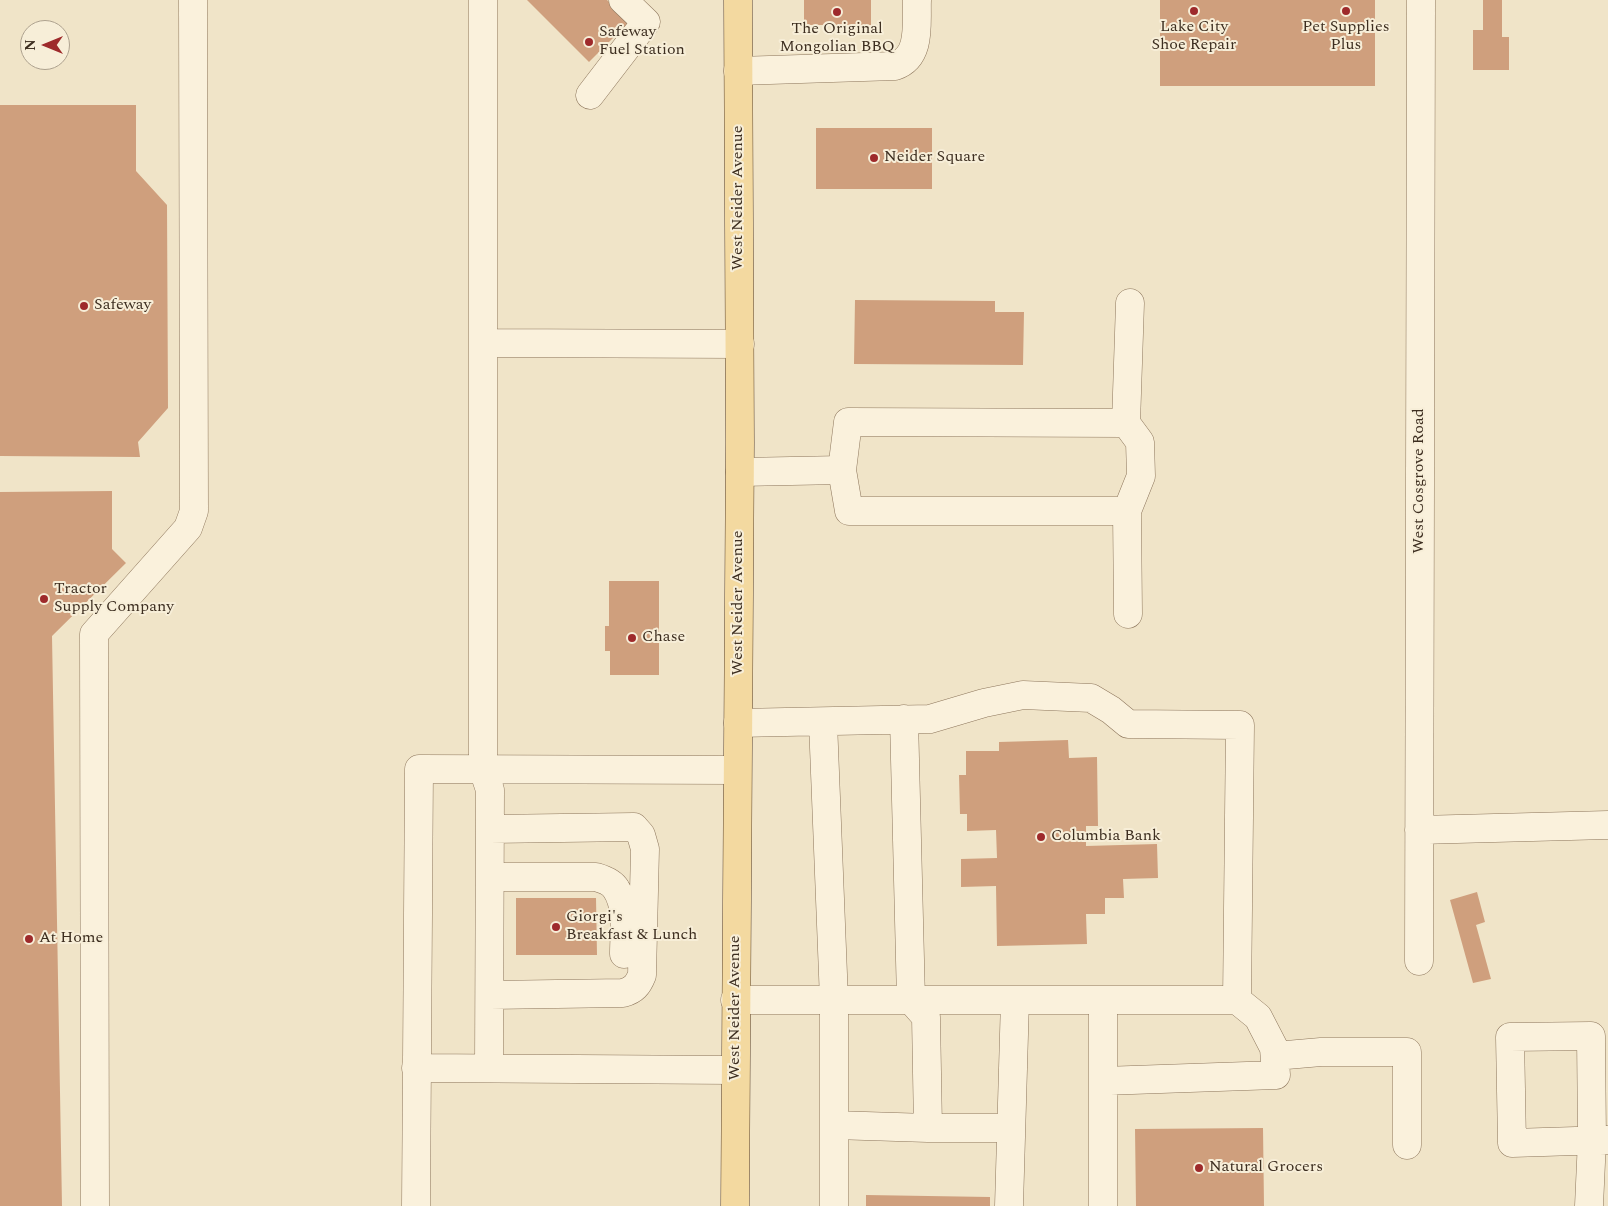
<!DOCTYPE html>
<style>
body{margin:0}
#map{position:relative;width:1608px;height:1206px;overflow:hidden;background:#f0e4c8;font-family:Spectral,serif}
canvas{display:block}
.north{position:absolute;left:20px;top:20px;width:50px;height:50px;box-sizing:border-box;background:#f7eed8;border:1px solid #ada18e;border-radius:50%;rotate:270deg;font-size:14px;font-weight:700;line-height:20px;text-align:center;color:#3d2e20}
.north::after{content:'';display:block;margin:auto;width:18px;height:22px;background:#9e2a2b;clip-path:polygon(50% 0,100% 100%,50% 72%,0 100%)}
</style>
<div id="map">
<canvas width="1608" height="1206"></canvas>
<div class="north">N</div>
</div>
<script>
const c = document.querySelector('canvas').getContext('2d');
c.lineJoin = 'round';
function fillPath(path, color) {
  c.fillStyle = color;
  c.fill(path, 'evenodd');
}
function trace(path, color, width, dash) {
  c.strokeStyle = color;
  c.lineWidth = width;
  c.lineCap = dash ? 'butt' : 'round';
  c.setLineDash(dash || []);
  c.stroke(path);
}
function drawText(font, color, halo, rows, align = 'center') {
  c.font = font + ' Spectral,serif';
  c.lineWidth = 4;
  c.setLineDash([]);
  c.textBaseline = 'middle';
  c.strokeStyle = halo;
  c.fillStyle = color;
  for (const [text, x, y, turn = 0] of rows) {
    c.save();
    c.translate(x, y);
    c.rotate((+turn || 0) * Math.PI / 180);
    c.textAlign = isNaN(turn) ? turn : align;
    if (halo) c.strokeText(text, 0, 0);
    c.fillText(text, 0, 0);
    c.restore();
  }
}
fillPath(new Path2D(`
 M527,0H607L629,22L589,62Z
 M804,0H871V25H804Z
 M1160,0H1375V86H1160Z
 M1483,0H1502V37H1509V70H1473V30H1483Z
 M0,105H136V171L167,205L168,408L138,442L140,457L0,456Z
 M816,128H932V189H816Z
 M855,300L995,301V312H1024L1023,365L854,364Z
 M112,491V549L126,563L52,636L62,1206H0V492Z
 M609,581H659V675H610V651H605V626H609Z
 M1068,740L1069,758L1097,757L1098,826H1086V846L1157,844L1158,878L1123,879L1124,898H1105V914H1086L1087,944L997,946L996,886L961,887V859L997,858L996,830L967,831V814H960L959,775H966V751H999V742Z
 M1477,892L1485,922L1476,925L1491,979L1473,983L1450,900Z
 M516,898H596L597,955H516Z
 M1263,1128L1264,1206H1136L1135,1129Z
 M866,1195L990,1197V1206H866Z`), '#cf9f7d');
const minor = new Path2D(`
 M483,0V769L490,790L489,1068
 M738,71L895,66C922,57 916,23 917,0
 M590,95L646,22L623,0
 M483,343L740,344
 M1126,423L1130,303
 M740,472L842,470L849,511H1127L1141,476L1140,442L1126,423L848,422L842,470
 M1127,511L1128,614
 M904,719L911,1000L926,1017L928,1128
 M823,722L834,1000V1206
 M1419,830L1608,825
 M490,877H596C603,879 612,882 616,889C628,907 624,934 624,954
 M1419,961L1421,0
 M490,995L623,993C634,990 638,985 642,975L645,849L641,835L634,827L490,829
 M735,1000H1237L1240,725L1128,724L1111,710L1091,698L1023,695L984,703L930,719L738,723
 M1103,1000V1206
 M1275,1056L1321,1052H1407V1145
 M416,1068L735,1070
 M1103,1081L1276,1075L1274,1048L1258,1017L1237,1000
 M834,1125L928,1128H1011
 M95,1206L94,634L188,528L194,511L193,0
 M416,1206L419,769L737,770
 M1009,1206L1015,1000
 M1589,1206L1592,1140L1591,1036L1510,1037L1512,1143L1608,1140`);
const major = new Path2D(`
 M735,1206L740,442L738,0`);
trace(minor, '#8d765c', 29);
trace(major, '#5b4430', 29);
trace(minor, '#faf1dc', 28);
trace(major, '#f3d9a0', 28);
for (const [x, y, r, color] of [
 [1194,11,5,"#9e2a2b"],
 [1346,11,5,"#9e2a2b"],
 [837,12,5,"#9e2a2b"],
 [589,42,5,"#9e2a2b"],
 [874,158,5,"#9e2a2b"],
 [84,306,5,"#9e2a2b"],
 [44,599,5,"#9e2a2b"],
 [632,638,5,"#9e2a2b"],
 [1041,837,5,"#9e2a2b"],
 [556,927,5,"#9e2a2b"],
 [29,939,5,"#9e2a2b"],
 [1199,1168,5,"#9e2a2b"]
]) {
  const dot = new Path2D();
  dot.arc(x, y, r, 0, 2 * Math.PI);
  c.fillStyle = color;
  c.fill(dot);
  trace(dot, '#f7eed8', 2);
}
drawText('16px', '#3d2e20', '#f7eed8', [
 ["Lake City",1194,28,"center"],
 ["Shoe Repair",1194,46,"center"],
 ["Pet Supplies",1346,28,"center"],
 ["Plus",1346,46,"center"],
 ["The Original",837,30,"center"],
 ["Mongolian BBQ",837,48,"center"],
 ["Safeway",599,33],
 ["Fuel Station",599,51],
 ["Neider Square",884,158],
 ["Safeway",94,306],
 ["Tractor",54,590],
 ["Supply Company",54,608],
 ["Chase",642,638],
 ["Columbia Bank",1051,837],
 ["Giorgi's",566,918],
 ["Breakfast & Lunch",566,936],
 ["At Home",39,939],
 ["Natural Grocers",1209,1168]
], 'left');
drawText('16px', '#3d2e20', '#f7eed8', [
 ["West Neider Avenue",739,198,-90],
 ["West Cosgrove Road",1420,481,-90],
 ["West Neider Avenue",739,603,-90],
 ["West Neider Avenue",736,1008,-90]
]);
</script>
